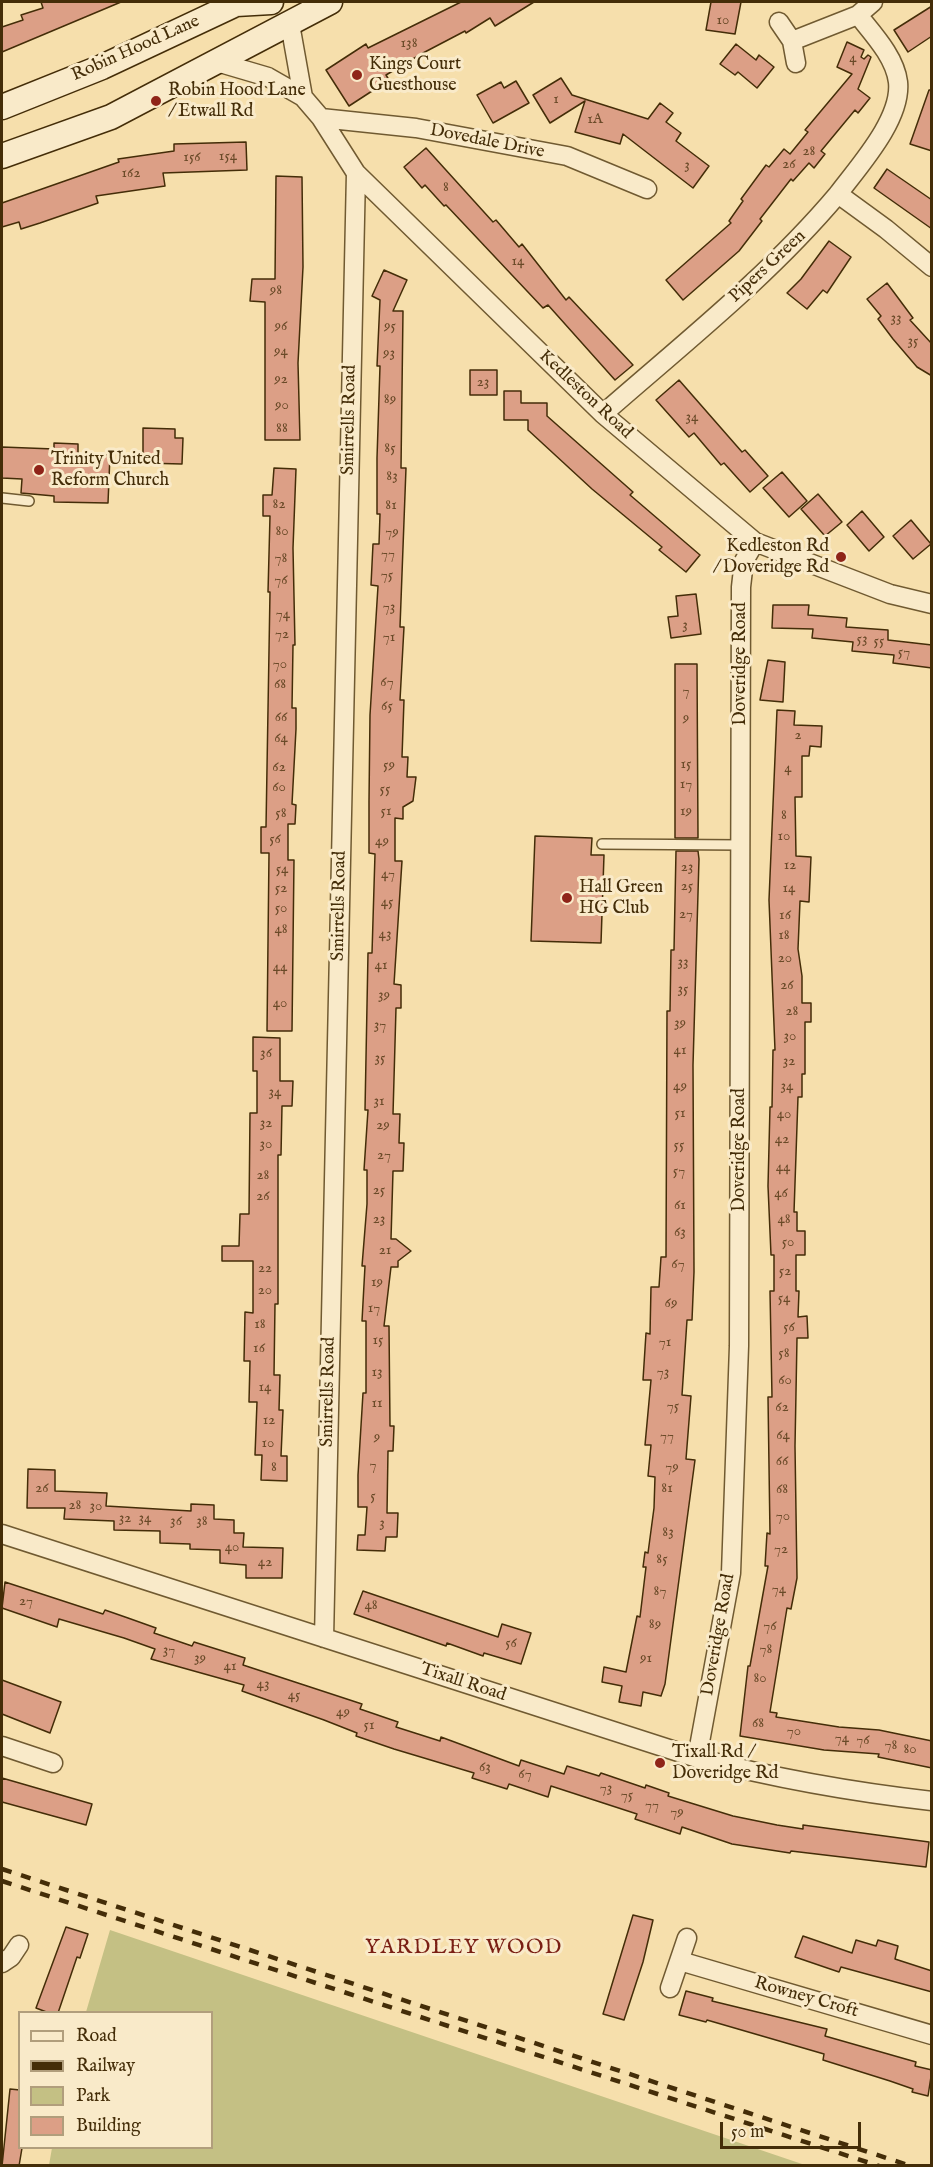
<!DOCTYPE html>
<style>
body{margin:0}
#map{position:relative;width:933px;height:2167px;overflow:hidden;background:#f6dfac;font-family:"IM FELL English",serif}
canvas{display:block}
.frame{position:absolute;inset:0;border:3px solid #442d08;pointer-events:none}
.legend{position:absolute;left:18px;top:2011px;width:195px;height:138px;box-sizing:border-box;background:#f9eac9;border:2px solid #b19e7c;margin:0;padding:8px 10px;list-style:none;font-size:18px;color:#442d08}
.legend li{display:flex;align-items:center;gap:12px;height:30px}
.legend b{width:30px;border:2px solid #b19e7c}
.scale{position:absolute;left:720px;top:2122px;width:141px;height:27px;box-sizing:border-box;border:3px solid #442d08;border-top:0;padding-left:8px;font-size:18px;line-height:21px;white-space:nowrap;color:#442d08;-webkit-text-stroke:4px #f9eac9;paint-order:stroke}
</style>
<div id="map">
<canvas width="933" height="2167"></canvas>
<div class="frame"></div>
<ul class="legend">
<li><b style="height:8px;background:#f9eac9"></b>Road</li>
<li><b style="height:8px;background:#442d08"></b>Railway</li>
<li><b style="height:16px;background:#c4c084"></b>Park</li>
<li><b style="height:16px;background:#dc9f86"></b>Building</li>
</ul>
<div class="scale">50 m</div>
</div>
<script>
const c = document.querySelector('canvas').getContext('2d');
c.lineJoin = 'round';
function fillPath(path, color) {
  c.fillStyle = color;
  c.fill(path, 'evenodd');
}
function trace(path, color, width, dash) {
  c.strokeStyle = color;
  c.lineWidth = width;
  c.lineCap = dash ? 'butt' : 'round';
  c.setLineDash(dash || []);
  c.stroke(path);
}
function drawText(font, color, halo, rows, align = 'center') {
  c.font = font + ' "IM FELL English",serif';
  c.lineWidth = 6;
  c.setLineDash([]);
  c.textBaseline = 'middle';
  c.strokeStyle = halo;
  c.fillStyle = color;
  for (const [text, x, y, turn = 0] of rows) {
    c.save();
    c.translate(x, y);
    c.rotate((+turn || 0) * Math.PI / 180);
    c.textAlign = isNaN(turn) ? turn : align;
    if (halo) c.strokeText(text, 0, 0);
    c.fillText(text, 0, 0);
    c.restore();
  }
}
fillPath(new Path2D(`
 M110,1930L805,2165H49L52,2148H212V2012H86Z`), '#c4c084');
const building = new Path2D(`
 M41,2H121L2,52V27L23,20L21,15L43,8Z
 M461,2H534L495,26L490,18L466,33L465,31L423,53L386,75L389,80L349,106L326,70L366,44L368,48Z
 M711,2H741L735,34L706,30Z
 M932,6V36L908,52L894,30Z
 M847,42L864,50L861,57L864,59L868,55L871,57L858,89L870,98L858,113L855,110L821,151L825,154L814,168L809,163L793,181L791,179L760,219L762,221L739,251L683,300L666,280L731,223L729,221L743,201L741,199L766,165L769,167L784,149L790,154L808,132L805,130L852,74L837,67Z
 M736,44L756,60L759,55L774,67L757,88L738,72L735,75L720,64Z
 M561,78L572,95L648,119L660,103L673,113L666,122L681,133L676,141L709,166L693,188L623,134L620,144L575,132L585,101L550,123L533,95Z
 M516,81L529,103L493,123L477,95L501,82L504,88Z
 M929,90H932V151L910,144Z
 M246,142L247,170L163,173L165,186L96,196L98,203L40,223L21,229L19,222L2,227V203L119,162L118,159L174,151V144Z
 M426,148L493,222L496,220L519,247L522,244L566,300L569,297L633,365L615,380L548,305L543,308L446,205L444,206L425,185L422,188L404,167Z
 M887,169L932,200V229L874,188Z
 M276,176L302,177L303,267L298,363L300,440H265V302L250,301L252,279H275Z
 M829,241L851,257L827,293L823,290L807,309L787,293L801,279Z
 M384,270L407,280L393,311H403L401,468H406L400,627H404L400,700H404L402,757H408L407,777H416L413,801L403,807V819L395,818V861H402L394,984L401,985V1008H396L393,1114H400L399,1143H404L403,1171H393L391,1239H396L411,1251L398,1261V1267H391L384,1326H389L390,1426H394L393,1451H388L387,1513H398L397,1537H386L385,1551L357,1550L358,1535H365L367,1507H358V1475L363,1393H366V1321H362L365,1266H362L367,1204V1170H364L368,1110H365L368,953H372L375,854L369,853V801L370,715L378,586L371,585L373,544H379L380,514H377V458L380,366H377L380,300L372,296Z
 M887,283L913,318L910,320L932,344V376L917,367L893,339L878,319L881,316L867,299Z
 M470,370H497V395H470Z
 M679,380L742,452L745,450L768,476L750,492L724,463L721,465L694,433L689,437L656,400Z
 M504,391H521V403H547V416L633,492L630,495L700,555L686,572L659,550L662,547L592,489L528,430V420H504Z
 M143,428L175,429V438H183L182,464L143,463Z
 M54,443L78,444V454L110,455L108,503L54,502V496L21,493L22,479L2,478V447L54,449Z
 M274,468L296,469L293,548L295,645H293L292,708H296V729L292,804L296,805L295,824H288V860H294L292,1031H267L269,853H261V827H266L270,592H268L270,516H263V495H272Z
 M782,472L807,501L789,517L763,488Z
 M818,494L842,522L825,536L801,509Z
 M862,511L884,537L869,551L847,525Z
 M911,520L931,544L913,559L893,536Z
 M696,594L701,634L671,638L668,617L678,616L676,596Z
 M773,605H809L808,615L847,618L846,627L888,630V640L932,645V668L893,663L894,655L852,651L853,642L812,638L813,629L772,628Z
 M768,660L785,662L783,702L760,700Z
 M675,664H697L698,838H675Z
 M777,710L795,711L794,725L822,726L821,747L810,746L809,756H802V797H795L796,856L811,857L809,902L800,901L798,949L802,976V1003H811V1022H805V1074H802V1097H798L794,1212H797V1231H805V1255H796V1291H799L798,1317L807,1316L808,1338H797L795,1446L797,1578L791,1609L787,1608L770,1712L777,1713L776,1717L839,1727L879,1730L932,1741V1768L878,1757L879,1754L824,1750L740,1736L748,1666H750L768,1566H765L767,1533L770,1534L768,1397H772L770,1291H774V1255H771L768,1186L770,1107H772L773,1050H775L769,900Z
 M535,836L592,838L591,855H604L601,943L531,941Z
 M676,851H698L699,859L693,1065L694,1272L692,1320H687L682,1395L691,1396L686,1459L695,1460L665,1684L661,1696L643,1692L641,1706L619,1702L622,1686L602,1682L604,1667L626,1672L637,1616L640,1617L646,1567H643L645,1552L648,1553L654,1508L655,1477L648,1476L651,1445H645L651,1380H643L646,1333L650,1334L651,1287H659L661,1257H666L667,1011H670L671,950H674Z
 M253,1037L280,1038V1081H293L292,1106H282L281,1155H278V1304H275L274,1375H280L279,1410H283L281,1456H287V1481L261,1480L262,1455H255L257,1402H249L250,1361H244L245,1312L253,1313V1261H222V1246H239L240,1214H249L250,1113H257V1071H253Z
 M28,1469L55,1470V1491L107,1493L106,1506L191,1511V1504L214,1505V1519L234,1520V1533H244L243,1547L283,1548L282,1578H246V1565L220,1563V1550L190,1549V1544L160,1543V1531L114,1530V1521L64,1519L65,1508H27Z
 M5,1582L103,1614L105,1610L128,1618L156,1628L154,1633L192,1646L194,1642L245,1658L243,1665L362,1704L360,1709L398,1722L396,1727L440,1741L441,1737L519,1766L521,1760L564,1774L567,1766L599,1776L601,1773L645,1788L646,1785L669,1793L668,1796L733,1816L777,1825L803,1829V1825L929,1842L926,1867L791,1851L790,1853L732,1844L682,1827L680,1834L635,1819L637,1814L551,1786L548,1797L509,1784L507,1789L472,1778L474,1773L394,1749L356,1736L357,1733L324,1720L242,1691L244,1685L151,1659L155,1649L124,1638L59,1619L57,1627L2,1608Z
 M363,1591L498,1637L502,1624L531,1633L521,1664L484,1653L483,1656L447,1643L446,1646L354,1614Z
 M2,1680L61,1702L50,1733L2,1714Z
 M2,1778L92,1804L86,1825L2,1802Z
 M633,1915L653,1920L643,1962L624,2020L603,2014Z
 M66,1927L88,1934L80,1958L77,1957L58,2013H49L36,2008Z
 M803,1936L852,1953L856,1940L876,1946L878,1940L898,1946L895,1959L932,1971V1992L841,1967L839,1972L795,1957Z
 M686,1991L713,1998L712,2001L827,2029L825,2036L916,2062L915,2066L932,2070L928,2096L912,2092L913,2089L890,2081L823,2060L824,2054L707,2020L706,2022L679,2015Z
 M10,2089L20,2090V2148H22L19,2166H2Z`);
fillPath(building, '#dc9f86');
trace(building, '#442d08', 1.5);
const lane = new Path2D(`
 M2,498L29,501
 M602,844L741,845`);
const street = new Path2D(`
 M858,15L873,2
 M779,22L792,41L796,63
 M290,24L303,97
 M792,41L858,15C873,34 895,57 898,82C902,119 859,166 838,194
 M217,62L268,77L303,97L321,118L356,173L603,414L755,542L890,594L932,604
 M321,118L416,128L567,156L647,189
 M603,414C684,343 769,276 838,194L886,229L932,267
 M2,1534L697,1758C774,1778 852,1792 932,1801
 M324,1638L356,173
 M2,1746L53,1763
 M697,1758L731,1573L739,1346L741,587L744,561L755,542
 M680,1961L932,2035
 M2,1963L11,1957L19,1945
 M670,1988L687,1938`);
const secondary = new Path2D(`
 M2,107L102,67L236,4L271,2
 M2,156L111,117L330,2`);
trace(lane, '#705a31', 12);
trace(street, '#705a31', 21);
trace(secondary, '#442d08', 27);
trace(lane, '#f9eac9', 9);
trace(street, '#f9eac9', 18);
trace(secondary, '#f9eac9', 24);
trace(new Path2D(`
 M2,1869L911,2166
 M2,1881L879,2166`), '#442d08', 4.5, [10, 10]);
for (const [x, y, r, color] of [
 [357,75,6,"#8f2418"],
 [156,101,6,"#8f2418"],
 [39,470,6,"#8f2418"],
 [841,557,6,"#8f2418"],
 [567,898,6,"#8f2418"],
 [660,1763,6,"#8f2418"]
]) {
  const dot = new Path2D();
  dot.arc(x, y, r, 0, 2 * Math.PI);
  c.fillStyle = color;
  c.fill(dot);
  trace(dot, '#f9eac9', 2);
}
drawText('15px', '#6a4a28', null, [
 ["10",723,21],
 ["138",409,44],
 ["4",853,59],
 ["1",556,100],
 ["1A",595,120],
 ["28",809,152],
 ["154",228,157],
 ["156",192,158],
 ["26",789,165],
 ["3",687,166],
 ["162",131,174],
 ["8",446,188],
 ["14",518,262],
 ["98",276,291],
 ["33",896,319],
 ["96",281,327],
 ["95",390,327],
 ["35",913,342],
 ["94",281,352],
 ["93",389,354],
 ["92",281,380],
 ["23",483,383],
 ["89",390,400],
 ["90",282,406],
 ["34",692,418],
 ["88",282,429],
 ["85",390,449],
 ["83",392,477],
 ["82",279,505],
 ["81",391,506],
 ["80",282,532],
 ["79",392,533],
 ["77",388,555],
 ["78",281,559],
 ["75",387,576],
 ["76",281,581],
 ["73",389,608],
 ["74",283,615],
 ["3",685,626],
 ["72",282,635],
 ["71",389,638],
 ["53",862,640],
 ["55",879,642],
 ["57",904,653],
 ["70",280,665],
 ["67",387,683],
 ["68",280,685],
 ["7",686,692],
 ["65",387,707],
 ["66",281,718],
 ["9",686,719],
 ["2",798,736],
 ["64",281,739],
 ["15",686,765],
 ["59",389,766],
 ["62",279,768],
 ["4",788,769],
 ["17",686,785],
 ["60",279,788],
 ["55",385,790],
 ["51",386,812],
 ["19",686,812],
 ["58",281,814],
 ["8",784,816],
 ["10",784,837],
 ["56",275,840],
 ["49",382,842],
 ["12",790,866],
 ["23",687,868],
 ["54",282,870],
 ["47",388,875],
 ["25",687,887],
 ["52",281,889],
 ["14",789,889],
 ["45",387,903],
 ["50",281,909],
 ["27",686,915],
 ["16",785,916],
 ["48",281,930],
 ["43",385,935],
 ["18",784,936],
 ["20",785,959],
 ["33",683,963],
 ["41",381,966],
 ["44",280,968],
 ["26",787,986],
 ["35",683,990],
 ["39",384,996],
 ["40",280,1004],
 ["28",792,1012],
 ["39",680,1024],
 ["37",380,1026],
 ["30",790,1037],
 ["41",680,1051],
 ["36",266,1054],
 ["35",380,1059],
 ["32",789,1062],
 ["49",680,1087],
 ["34",787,1087],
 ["34",275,1093],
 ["31",379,1102],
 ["51",680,1114],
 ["40",784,1115],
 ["32",266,1124],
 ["29",383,1126],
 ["42",782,1140],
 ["30",266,1145],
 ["55",679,1146],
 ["27",384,1156],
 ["44",783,1168],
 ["57",679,1172],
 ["28",263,1176],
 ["25",379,1191],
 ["46",781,1194],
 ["26",263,1197],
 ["61",680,1206],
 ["23",379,1220],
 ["48",784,1220],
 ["63",680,1233],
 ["50",788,1243],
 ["21",385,1251],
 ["67",678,1265],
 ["22",265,1269],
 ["52",785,1272],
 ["19",377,1283],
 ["20",265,1291],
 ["54",784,1299],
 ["69",671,1304],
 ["17",374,1309],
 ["18",260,1325],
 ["56",789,1328],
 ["15",378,1341],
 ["71",665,1343],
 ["16",259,1349],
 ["58",784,1354],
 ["13",377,1373],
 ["73",663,1373],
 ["60",785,1381],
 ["14",265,1388],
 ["11",377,1404],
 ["75",673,1407],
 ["62",782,1408],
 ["12",269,1421],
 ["64",783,1436],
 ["77",667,1437],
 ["9",377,1438],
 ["10",268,1444],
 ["66",782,1462],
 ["7",373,1466],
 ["8",274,1468],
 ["79",672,1468],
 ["26",42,1489],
 ["81",667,1489],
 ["68",782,1490],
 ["5",373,1497],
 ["28",75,1506],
 ["30",96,1507],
 ["70",783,1517],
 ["32",125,1519],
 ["34",145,1519],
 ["36",176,1522],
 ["38",202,1522],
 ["3",382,1524],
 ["83",668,1533],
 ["40",232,1548],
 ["72",781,1550],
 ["85",662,1560],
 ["42",265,1563],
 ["74",779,1590],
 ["87",660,1592],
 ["27",26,1602],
 ["48",371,1606],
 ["89",655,1625],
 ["76",770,1627],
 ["56",511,1644],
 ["78",766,1650],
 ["37",169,1651],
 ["39",200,1659],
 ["91",646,1659],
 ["41",230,1667],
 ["80",760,1679],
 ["43",263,1685],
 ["45",294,1696],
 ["49",343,1713],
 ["68",758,1724],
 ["51",369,1726],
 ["70",794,1732],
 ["74",842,1739],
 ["76",863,1741],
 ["78",891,1746],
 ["80",910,1750],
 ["63",485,1768],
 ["67",525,1775],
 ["73",606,1789],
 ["75",627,1796],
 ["77",652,1806],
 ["79",677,1813]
]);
drawText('18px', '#442d08', '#f9eac9', [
 ["Robin Hood Lane",136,49,-24],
 ["Dovedale Drive",487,142,11],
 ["Pipers Green",768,267,-43],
 ["Kedleston Road",585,395,43],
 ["Smirrells Road",350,420,-89],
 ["Doveridge Road",741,664,-90],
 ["Smirrells Road",340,906,-89],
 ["Doveridge Road",740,1150,-90],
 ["Smirrells Road",329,1392,-89],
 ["Doveridge Road",719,1635,-80],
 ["Tixall Road",463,1683,18],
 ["Rowney Croft",806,1998,16]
]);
drawText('18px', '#442d08', '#f9eac9', [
 ["Kings Court",369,65],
 ["Guesthouse",369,86],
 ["Robin Hood Lane",168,91],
 ["/ Etwall Rd",168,112],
 ["Trinity United",51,460],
 ["Reform Church",51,481],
 ["Kedleston Rd",829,547,"right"],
 ["/ Doveridge Rd",829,568,"right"],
 ["Hall Green",579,888],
 ["HG Club",579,909],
 ["Tixall Rd /",672,1753],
 ["Doveridge Rd",672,1774]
], 'left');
c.letterSpacing = '1.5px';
drawText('21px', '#7a1f14', '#f9eac9', [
 ["YARDLEY WOOD",464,1949]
]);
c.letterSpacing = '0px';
</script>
